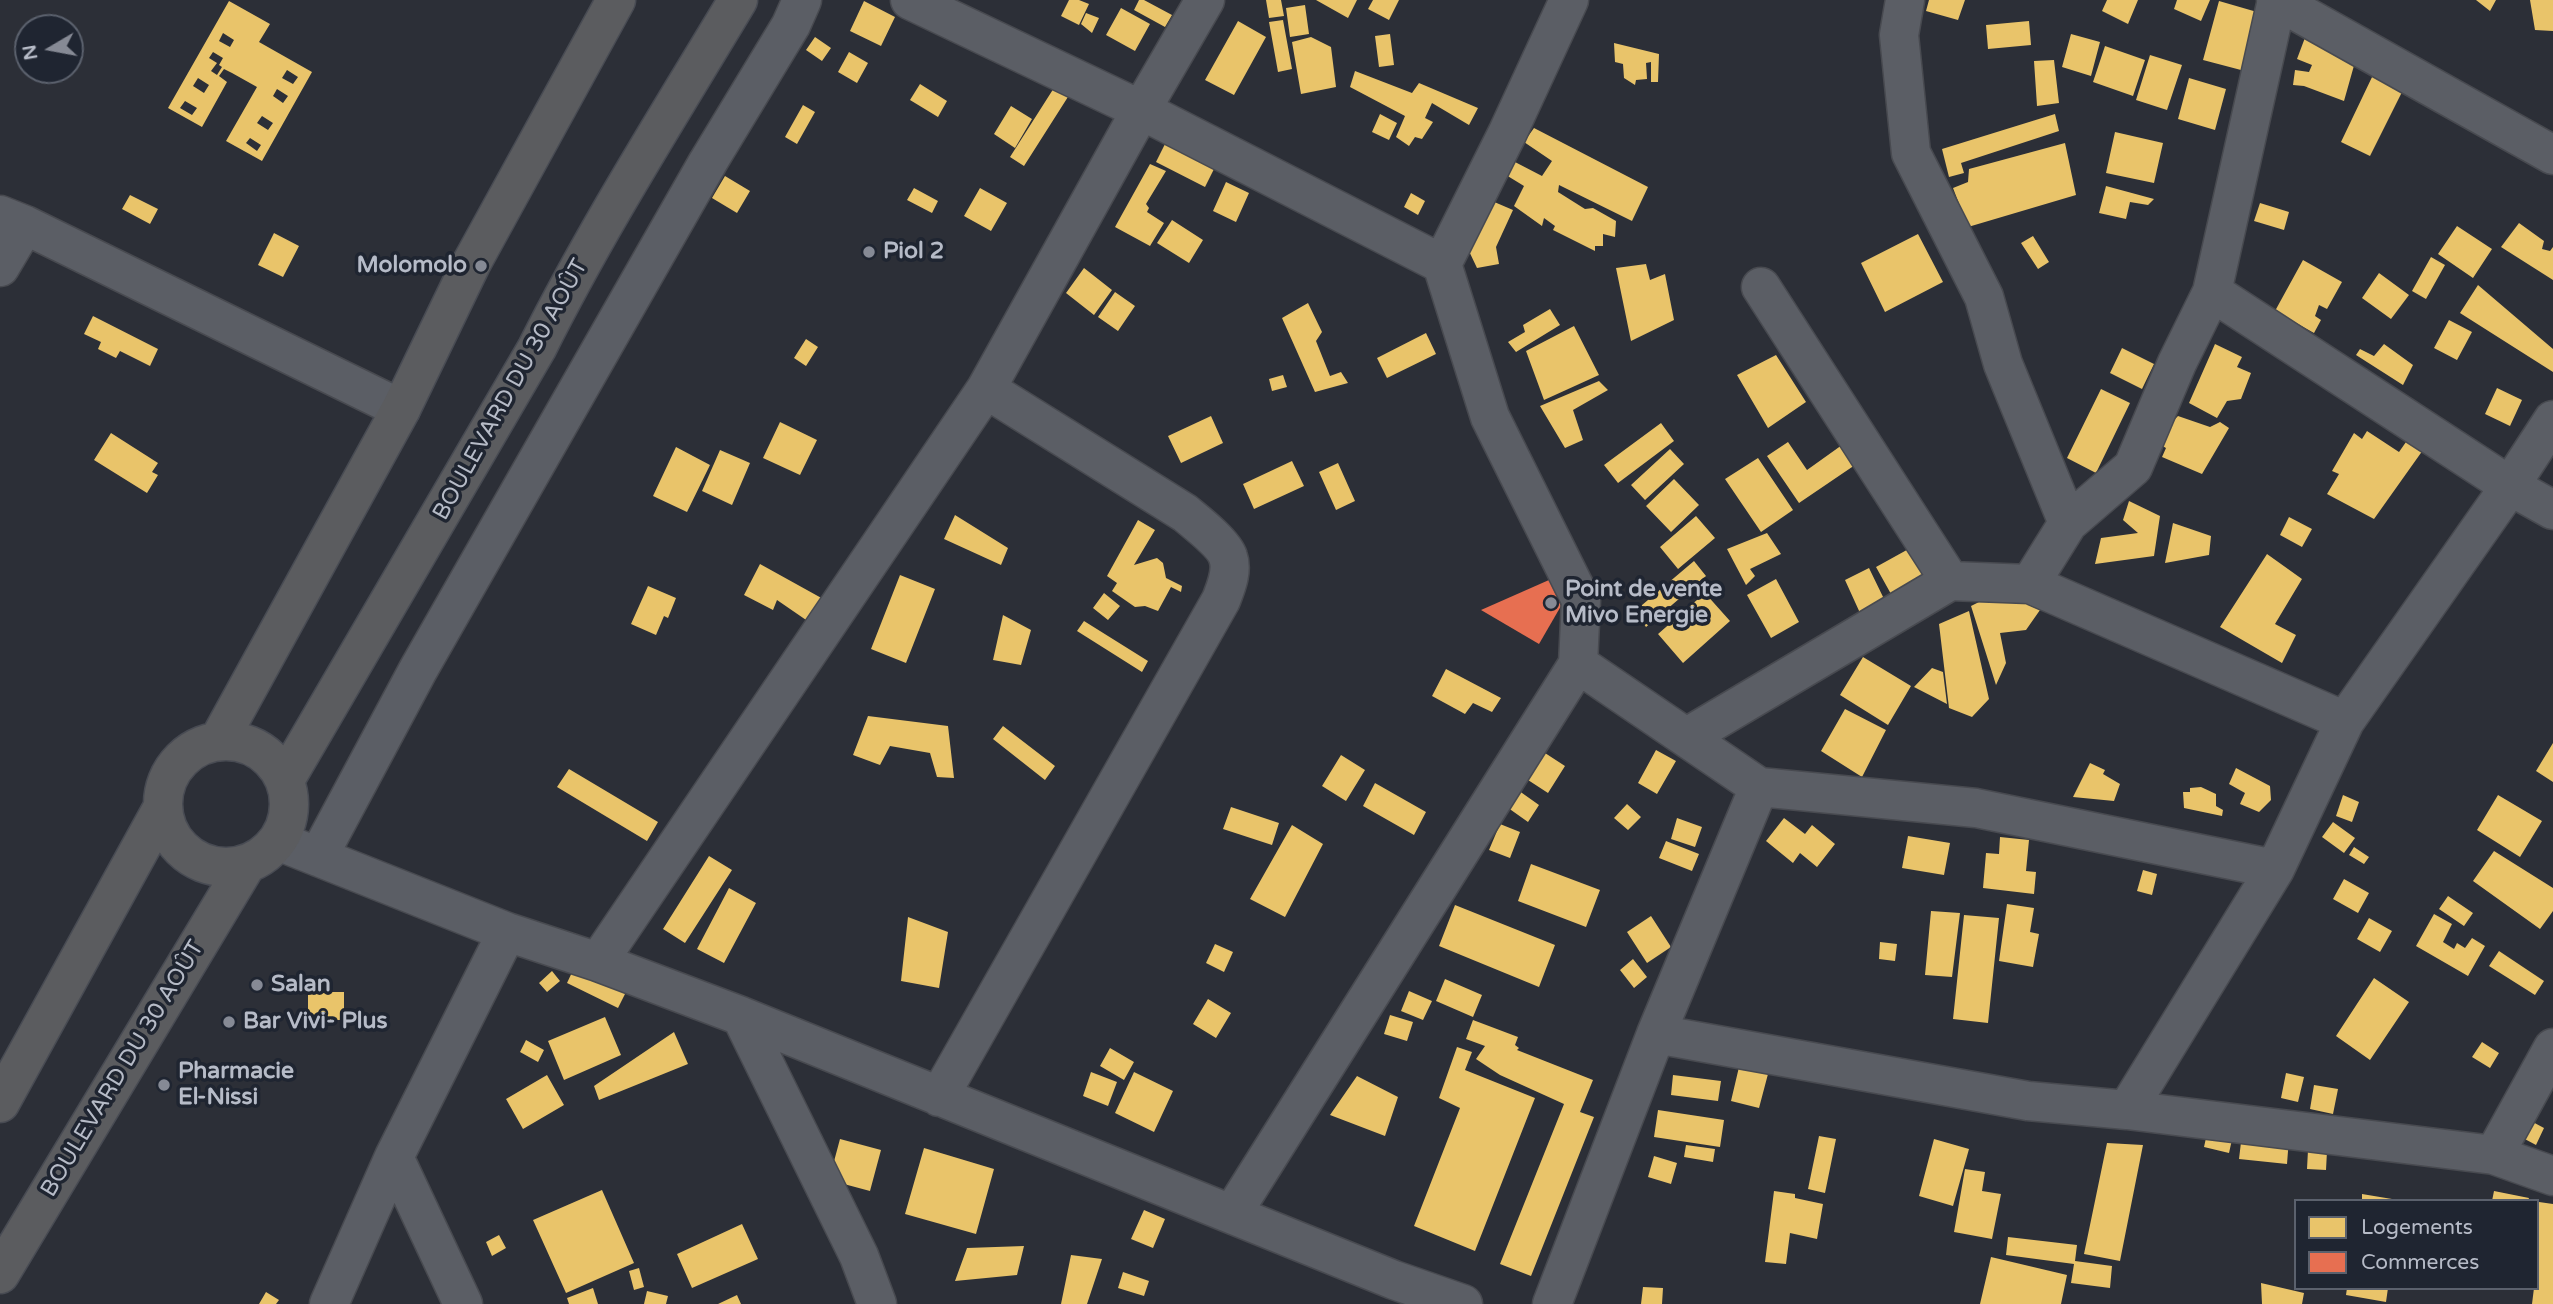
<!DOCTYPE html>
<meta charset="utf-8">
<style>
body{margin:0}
#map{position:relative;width:2553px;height:1304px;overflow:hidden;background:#2c2f37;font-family:"Varela Round",sans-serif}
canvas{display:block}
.legend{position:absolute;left:2294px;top:1199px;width:245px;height:91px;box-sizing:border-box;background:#1f2531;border:2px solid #5b616d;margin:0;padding:9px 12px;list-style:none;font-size:21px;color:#b6bbc7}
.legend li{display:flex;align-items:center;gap:14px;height:35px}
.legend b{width:35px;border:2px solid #5b616d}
.north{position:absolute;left:14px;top:14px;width:70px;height:70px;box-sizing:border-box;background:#1f2531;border:2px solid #5b616d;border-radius:50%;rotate:260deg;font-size:19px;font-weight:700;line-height:28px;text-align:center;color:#b6bbc7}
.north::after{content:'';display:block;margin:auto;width:24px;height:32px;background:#868a95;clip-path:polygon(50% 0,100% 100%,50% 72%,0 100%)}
</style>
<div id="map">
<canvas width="2553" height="1304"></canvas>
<ul class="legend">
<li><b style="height:19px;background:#e9c46a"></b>Logements</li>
<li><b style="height:19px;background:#e76f51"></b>Commerces</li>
</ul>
<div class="north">N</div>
</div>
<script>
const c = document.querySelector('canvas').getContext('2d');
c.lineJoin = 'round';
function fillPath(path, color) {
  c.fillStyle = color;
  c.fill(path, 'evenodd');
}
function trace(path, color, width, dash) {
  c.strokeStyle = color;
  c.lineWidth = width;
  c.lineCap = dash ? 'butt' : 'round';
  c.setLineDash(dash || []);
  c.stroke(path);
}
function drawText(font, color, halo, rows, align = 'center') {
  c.font = font + ' "Varela Round",sans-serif';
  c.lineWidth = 7;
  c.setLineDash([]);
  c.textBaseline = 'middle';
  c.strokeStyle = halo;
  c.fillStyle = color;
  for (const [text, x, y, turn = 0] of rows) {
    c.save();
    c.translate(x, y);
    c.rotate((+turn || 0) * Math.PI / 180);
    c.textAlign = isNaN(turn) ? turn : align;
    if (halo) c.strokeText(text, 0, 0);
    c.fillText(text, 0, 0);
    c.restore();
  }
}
fillPath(new Path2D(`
 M1069,0H1079L1089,4L1079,25L1061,16Z
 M1139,0H1144L1172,15L1165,27L1134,10Z
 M1266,0H1281L1284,16L1269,18Z
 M1316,0H1357L1348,18Z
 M1373,0H1399L1389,20L1368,9Z
 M1929,0H1965L1958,20L1926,11Z
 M2107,0H2138L2128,24L2102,11Z
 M2177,0H2210L2201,21L2174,9Z
 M2476,0H2496L2490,11Z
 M2530,0H2553V31L2535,30Z
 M229,1L270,24L259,42L312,72L262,161L226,141L257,87L232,73L224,69L219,76L227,82L202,127L168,108ZM223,33L234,40L230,47L219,41ZM213,52L223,58L219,65L222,67L217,75L211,71L217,63L209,58ZM287,70L298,77L293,84L282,78ZM198,78L209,85L204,93L193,86ZM277,89L288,96L283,103L273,96ZM185,101L197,108L192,115L180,108ZM262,116L273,123L268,130L257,123ZM250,138L261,145L257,151L246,143Z
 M864,1L895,17L881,46L850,31Z
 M2219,1L2257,12L2241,70L2203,60Z
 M1305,5L1309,34L1290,37L1286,8Z
 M1121,8L1150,24L1135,51L1106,35Z
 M1086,13L1099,18L1092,33L1081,24Z
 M1283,20L1292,69L1278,72L1269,22Z
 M1238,21L1266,37L1234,95L1205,80Z
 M2029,21L2031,45L1988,49L1986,25Z
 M1390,34L1394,65L1379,67L1375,36Z
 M2071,34L2100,42L2091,76L2062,67Z
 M2306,35L2355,62L2344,101L2304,86L2293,85L2295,70L2309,72L2312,65L2297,59Z
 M815,37L831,48L822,61L806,50Z
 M1311,37L1331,47L1336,87L1301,94L1292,42Z
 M1614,43L1659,54L1658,82H1651V62L1646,63L1647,79L1636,80L1635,85L1624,78L1623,64L1615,62Z
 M2105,46L2145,60L2133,96L2093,82Z
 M849,52L868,63L857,83L838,72Z
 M2150,55L2182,65L2167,110L2136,100Z
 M2054,60L2059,103L2037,106L2034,61Z
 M1355,71L1412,93L1419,83L1478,108L1469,125L1432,103L1425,118L1433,122L1422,139L1415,137L1409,146L1396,137L1405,116L1350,87Z
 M2373,75L2403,90L2370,156L2341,142Z
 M2189,78L2226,89L2215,130L2178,119Z
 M1059,80L1073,89L1024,166L1010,157Z
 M920,84L947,101L938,117L910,100Z
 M803,105L815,112L797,144L785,137Z
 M1011,106L1032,119L1015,148L994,134Z
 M1380,114L1397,123L1389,140L1372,132Z
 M2055,114L2059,131L1961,163L1964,173L1949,177L1942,149Z
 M1534,128L1648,187L1632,221L1559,185L1558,192L1585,209L1593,208L1616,221L1615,237L1603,234V246H1595V251L1553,230L1555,226L1544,218L1542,226L1514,206L1524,186L1506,175L1515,162L1542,176L1552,161L1524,142Z
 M2115,132L2163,143L2154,183L2106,173Z
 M2065,143L2076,195L1968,227L1953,188L1968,182L1969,169Z
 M1165,144L1214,169L1205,187L1156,162Z
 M1150,164L1166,171L1146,204L1149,208L1147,212L1164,223L1150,246L1115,227Z
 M725,176L750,191L737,213L712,198Z
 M1226,182L1249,193L1236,222L1213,211Z
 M2106,186L2154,199L2148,205L2130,202L2126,219L2099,213Z
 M914,188L938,201L932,213L907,200Z
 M980,188L1007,203L991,231L964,216Z
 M1411,193L1425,201L1418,215L1404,207Z
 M130,195L158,209L150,224L122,209Z
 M1492,201L1513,210L1496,247L1499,264L1477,268L1468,249Z
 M2260,203L2289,212L2284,230L2254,221Z
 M1172,220L1203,240L1189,263L1157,243Z
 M2519,223L2544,241L2542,249L2550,251L2553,247V280L2501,247Z
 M2457,226L2492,249L2473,278L2438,254Z
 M274,233L299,246L283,277L258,265Z
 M1918,234L1943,282L1885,312L1861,263Z
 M2033,236L2049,262L2038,269L2021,243Z
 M2431,257L2445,265L2426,299L2412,291Z
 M2303,260L2342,282L2327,309L2319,305L2315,316L2321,320L2314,333L2275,311Z
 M1646,264L1650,280L1665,274L1674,320L1631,341L1616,268Z
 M1084,268L1112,290L1094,315L1066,293Z
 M2379,273L2409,295L2391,319L2362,298Z
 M2478,285L2553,349V372L2460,313Z
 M1115,292L1135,306L1118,331L1098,317Z
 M1308,303L1322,332L1316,341L1330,376L1341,372L1348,383L1315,392L1282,318Z
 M1550,309L1560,325L1516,352L1508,342L1525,332L1523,325Z
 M93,316L158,349L150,366L120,351L116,358L98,349L101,342L84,334Z
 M2449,320L2472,332L2457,360L2434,348Z
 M1574,326L1599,375L1544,400L1526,351Z
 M1426,333L1436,354L1387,378L1377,358Z
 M806,339L818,347L806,366L794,358Z
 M2215,344L2242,357L2237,367L2251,373L2241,399L2227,401L2217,418L2189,403Z
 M2384,344L2413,365L2403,385L2356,355L2360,349L2374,356Z
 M2122,348L2154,364L2142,389L2110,373Z
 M1776,355L1806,402L1768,428L1737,375Z
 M1283,375L1287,387L1272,391L1269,379Z
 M1599,381L1608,390L1573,410L1583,440L1565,448L1540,406Z
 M2497,388L2522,400L2510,426L2485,414Z
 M2101,389L2130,403L2096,473L2067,458Z
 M1211,416L1223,443L1181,463L1168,436Z
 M2178,416L2210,427L2220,422L2229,428L2202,474L2162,457L2166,448L2154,441Z
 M780,422L817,440L800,475L763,458Z
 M1661,423L1674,441L1618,483L1604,465Z
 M2367,431L2399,452L2406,442L2423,450L2374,519L2327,494L2339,474L2332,471L2354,433L2362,439Z
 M111,433L158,463L152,472L158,475L147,493L94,460Z
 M1788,442L1807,470L1842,445L1855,465L1799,503L1767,456Z
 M676,447L710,465L687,512L653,496Z
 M1670,449L1684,464L1645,500L1631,485Z
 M720,450L750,463L732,505L702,491Z
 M1758,458L1793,510L1761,532L1725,479Z
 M1292,461L1304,486L1254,509L1243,484Z
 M1338,463L1355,501L1336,510L1319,472Z
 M1674,479L1699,505L1671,532L1646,506Z
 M2129,501L2160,516L2154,556L2095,564L2101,538L2138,533L2123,520Z
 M955,515L1008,548L1001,565L944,539Z
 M1696,516L1715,538L1678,569L1660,547Z
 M2289,517L2312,529L2302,547L2280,535Z
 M1138,520L1155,530L1134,565L1157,558L1163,563L1166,578L1182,586L1181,592L1171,587L1158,611L1145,606L1135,607L1112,591L1117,583L1107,576Z
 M2173,523L2211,536L2209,555L2165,563Z
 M1767,533L1781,554L1750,569L1755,576L1746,585L1727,549Z
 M1914,546L1929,573L1891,594L1876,567Z
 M2267,554L2302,579L2275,624L2296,635L2282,663L2220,627Z
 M1694,561L1706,576L1646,627L1635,611Z
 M760,564L825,600L809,622L777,600L773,610L744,595Z
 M1869,568L1885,601L1860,613L1845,580Z
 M900,575L935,589L906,663L871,649Z
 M1776,579L1799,622L1771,638L1747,595Z
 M648,586L676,598L668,618L664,616L656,635L631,624Z
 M1999,592L2040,610L2026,630L2000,633L2006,663L1996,685L1971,606Z
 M1104,593L1120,606L1108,620L1093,608Z
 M1705,593L1730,621L1683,663L1658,634Z
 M1969,611L1989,699L1972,717L1949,708L1939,624Z
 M1003,615L1031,630L1021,665L993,660Z
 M1084,621L1148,661L1142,672L1077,631Z
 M1863,657L1911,686L1888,725L1840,695Z
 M1932,668L1943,672L1947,704L1914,687Z
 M1446,669L1501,698L1492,712L1473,703L1465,714L1432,696Z
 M1845,709L1886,730L1862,777L1821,751Z
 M868,716L948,726L954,778L937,777L930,753L890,746L880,765L853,755Z
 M1003,726L1055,766L1045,780L993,739Z
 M2553,743V782L2536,771Z
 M1656,750L1676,761L1657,794L1638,783Z
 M1545,753L1565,766L1548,793L1528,780Z
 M1341,755L1365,770L1346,801L1322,786Z
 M2090,763L2105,770L2103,774L2120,784L2114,801L2073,797Z
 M2236,768L2270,786L2271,800L2259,812L2240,804L2245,793L2229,784Z
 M569,769L658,822L647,841L557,787Z
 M1375,783L1426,812L1414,835L1363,806Z
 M2201,787L2216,794V806L2223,810L2222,816L2184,808L2183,792H2190V788Z
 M1515,788L1539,805L1528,822L1504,805Z
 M2343,795L2359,802L2352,822L2336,816Z
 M2498,795L2542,821L2520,857L2477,830Z
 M1627,804L1641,817L1628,830L1614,818Z
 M1231,807L1279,823L1272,845L1223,829Z
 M1677,818L1702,827L1695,847L1671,839Z
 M1784,818L1805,834L1812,825L1835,844L1817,867L1800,853L1793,863L1766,841Z
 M2333,822L2355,838L2344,853L2322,837Z
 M1500,824L1520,832L1510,858L1489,850Z
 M1292,825L1323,844L1285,917L1250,899Z
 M1908,836L1950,843L1944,875L1902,868Z
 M2000,837L2029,840L2026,871L2036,872L2034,894L1983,888L1986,853L1999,854Z
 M1666,841L1699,854L1692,871L1659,858Z
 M2354,847L2369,857L2364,864L2349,855Z
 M2494,851L2553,888V911L2540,929L2473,881Z
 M709,856L732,870L685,943L663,929Z
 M1531,864L1600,890L1586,927L1518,901Z
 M2143,870L2157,874L2152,895L2137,891Z
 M2344,879L2369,893L2358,913L2333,899Z
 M729,888L756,903L724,963L697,949Z
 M2448,896L2473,913L2464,926L2439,909Z
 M2007,904L2034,908L2030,932L2039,934L2033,967L1999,961Z
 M1455,905L1555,945L1539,987L1439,946Z
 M1931,911L1960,913L1952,977L1925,975Z
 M2434,914L2452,924L2443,942L2454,949L2457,943L2465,948L2472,938L2485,946L2468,976L2416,946Z
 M1964,915L1999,918L1988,1023L1953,1019Z
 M1651,916L1671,947L1647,963L1627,932Z
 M908,917L948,932L939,988L901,981Z
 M2369,918L2392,931L2380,952L2357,939Z
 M1880,942L1897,944L1895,961L1879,959Z
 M1215,944L1233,952L1224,972L1206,963Z
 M2499,951L2544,981L2535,995L2489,966Z
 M1633,959L1647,977L1634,988L1620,970Z
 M575,966L627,990L618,1008L567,983Z
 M552,971L560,981L547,992L539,983Z
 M2374,978L2409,1002L2370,1060L2336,1036Z
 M1445,979L1482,995L1473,1017L1436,1001Z
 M1409,991L1432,1001L1423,1020L1401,1011Z
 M308,992H344V1020H308Z
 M1208,999L1231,1013L1216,1038L1193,1024Z
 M1390,1015L1413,1022L1407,1041L1384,1034Z
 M605,1017L621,1055L564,1080L548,1041Z
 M1473,1020L1518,1037L1515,1045L1519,1048L1517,1050L1593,1080L1580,1112L1594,1117L1531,1276L1500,1264L1564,1104L1500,1075L1476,1059L1485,1046L1466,1039Z
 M674,1032L688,1064L599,1100L594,1086Z
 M526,1040L544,1050L538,1062L520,1052Z
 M2482,1042L2499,1053L2490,1068L2472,1057Z
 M1457,1047L1472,1052L1465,1070L1535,1098L1475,1251L1414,1226L1460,1108L1439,1098Z
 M1110,1048L1134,1062L1124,1080L1100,1066Z
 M1739,1067L1768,1074L1759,1108L1731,1101Z
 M1091,1072L1117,1082L1108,1106L1083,1096Z
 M1134,1072L1173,1091L1154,1132L1115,1113Z
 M2286,1073L2304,1077L2298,1102L2281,1098Z
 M547,1075L564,1105L523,1129L506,1099Z
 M1673,1075L1721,1081L1718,1101L1671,1095Z
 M1357,1076L1398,1097L1385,1136L1330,1115Z
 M2314,1085L2338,1089L2333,1114L2310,1109Z
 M1658,1110L1724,1120L1720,1147L1654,1137Z
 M2529,1120L2544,1128L2536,1145L2521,1137Z
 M2208,1129L2233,1135L2229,1153L2204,1147Z
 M2242,1134L2289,1138L2287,1164L2239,1159Z
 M1819,1136L1836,1139L1825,1193L1808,1189Z
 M840,1139L881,1150L870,1191L829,1180Z
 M1934,1139L1969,1149L1953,1206L1919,1196Z
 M2107,1143L2143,1145L2120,1261L2084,1254Z
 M1686,1145L1715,1149L1713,1162L1684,1157Z
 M924,1148L994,1169L976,1234L905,1214Z
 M2308,1150L2327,1151L2326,1170L2307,1169Z
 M1654,1156L1677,1163L1671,1184L1648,1177Z
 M1965,1169L1985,1172L1982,1191L2001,1194L1992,1239L1954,1232Z
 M602,1190L634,1263L566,1293L533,1220Z
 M1774,1191L1795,1194V1198L1823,1204L1817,1239L1790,1233L1786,1264L1765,1262Z
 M2494,1191L2529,1198L2528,1201H2492Z
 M2362,1194L2392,1199L2391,1201H2362Z
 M2539,1202L2553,1204V1304H2532L2534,1288H2537Z
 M1144,1210L1165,1219L1153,1248L1131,1239Z
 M742,1224L758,1259L692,1288L677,1254Z
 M499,1235L506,1248L492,1256L486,1242Z
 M2008,1237L2077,1245L2075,1261L2112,1266L2110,1288L2071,1283L2074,1264L2006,1255Z
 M1024,1246L1017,1275L955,1281L967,1248Z
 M1071,1255L1102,1259L1087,1304H1061Z
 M1991,1257L2067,1275L2061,1304H1980Z
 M639,1268L644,1287L634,1290L629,1271Z
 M1123,1272L1149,1281L1144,1296L1118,1288Z
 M2261,1283L2304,1293L2302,1304H2262Z
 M1643,1287L1663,1288L1662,1304H1641Z
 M593,1288L598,1304H569L567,1298Z
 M2347,1288H2388L2386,1302L2346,1295Z
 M647,1291L668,1296L666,1304H644Z
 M266,1292L279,1300L276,1304H259Z
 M737,1295L741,1304H718Z`), '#e9c46a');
fillPath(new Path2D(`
 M1549,580L1561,606L1539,644L1481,610Z`), '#e76f51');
const minor = new Path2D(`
 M910,0L1141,110L1442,264L1490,417L1581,600L1578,664L1759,787L1976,808L2275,869
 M1905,0L1899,35L1911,153L1984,297L2003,364L2068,523
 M2276,0L2553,155
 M0,215L25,225L401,409
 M1442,264L1507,134L1569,0
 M0,267L25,225
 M1761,287L1950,581
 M2212,292L2510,486L2553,510
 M2030,584L2068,523L2133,467L2177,363L2212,292L2277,0
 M1687,737L1950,581L2030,584L2345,721
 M278,841L507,932L598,962L741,1016L1394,1280L1463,1304
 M318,857L418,670L708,162L791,25L802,0
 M598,962L986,389L1141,110L1205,0
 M741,1016L859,1256L877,1304
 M1656,1034L2028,1101L2127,1110L2494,1155L2553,1176
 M939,1097L1221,600C1226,587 1233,571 1228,557C1224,544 1196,522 1185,513L986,389
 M2127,1110L2275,869L2345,721L2510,486L2553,420
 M2494,1155L2553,1048
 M394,1157L463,1304
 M1232,1214L1578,664
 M329,1304L394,1157L507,932
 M1552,1304L1656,1034L1759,787`);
const highway = new Path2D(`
 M219,740L401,409L471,264L616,0
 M163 804a63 63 0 1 1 126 0a63 63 0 1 1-126 0Z
 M285,780L537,348C597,228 669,115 738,0
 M0,1103L163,807
 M0,1274L246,865`);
trace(minor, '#484a50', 41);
trace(highway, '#484b53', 41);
trace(minor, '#5b5e65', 38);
trace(highway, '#5b5c5f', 38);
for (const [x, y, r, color] of [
 [869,252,7,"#868a95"],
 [481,266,7,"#868a95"],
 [1551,603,7,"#868a95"],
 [257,985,7,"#868a95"],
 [229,1022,7,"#868a95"],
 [164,1085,7,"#868a95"]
]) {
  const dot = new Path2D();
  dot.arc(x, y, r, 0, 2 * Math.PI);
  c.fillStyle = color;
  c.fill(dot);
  trace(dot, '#1f2531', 2.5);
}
drawText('bold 23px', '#b6bbc7', '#1f2531', [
 ["Piol 2",883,252],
 ["Molomolo",467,266,"right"],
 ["Point de vente",1565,590],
 ["Mivo Energie",1565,616],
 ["Salan",271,985],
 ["Bar Vivi- Plus",243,1022],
 ["Pharmacie",178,1072],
 ["El-Nissi",178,1098]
], 'left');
drawText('23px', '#b6bbc7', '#1f2531', [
 ["BOULEVARD DU 30 AOÛT",511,390,-61],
 ["BOULEVARD DU 30 AOÛT",123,1069,-59]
]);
</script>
